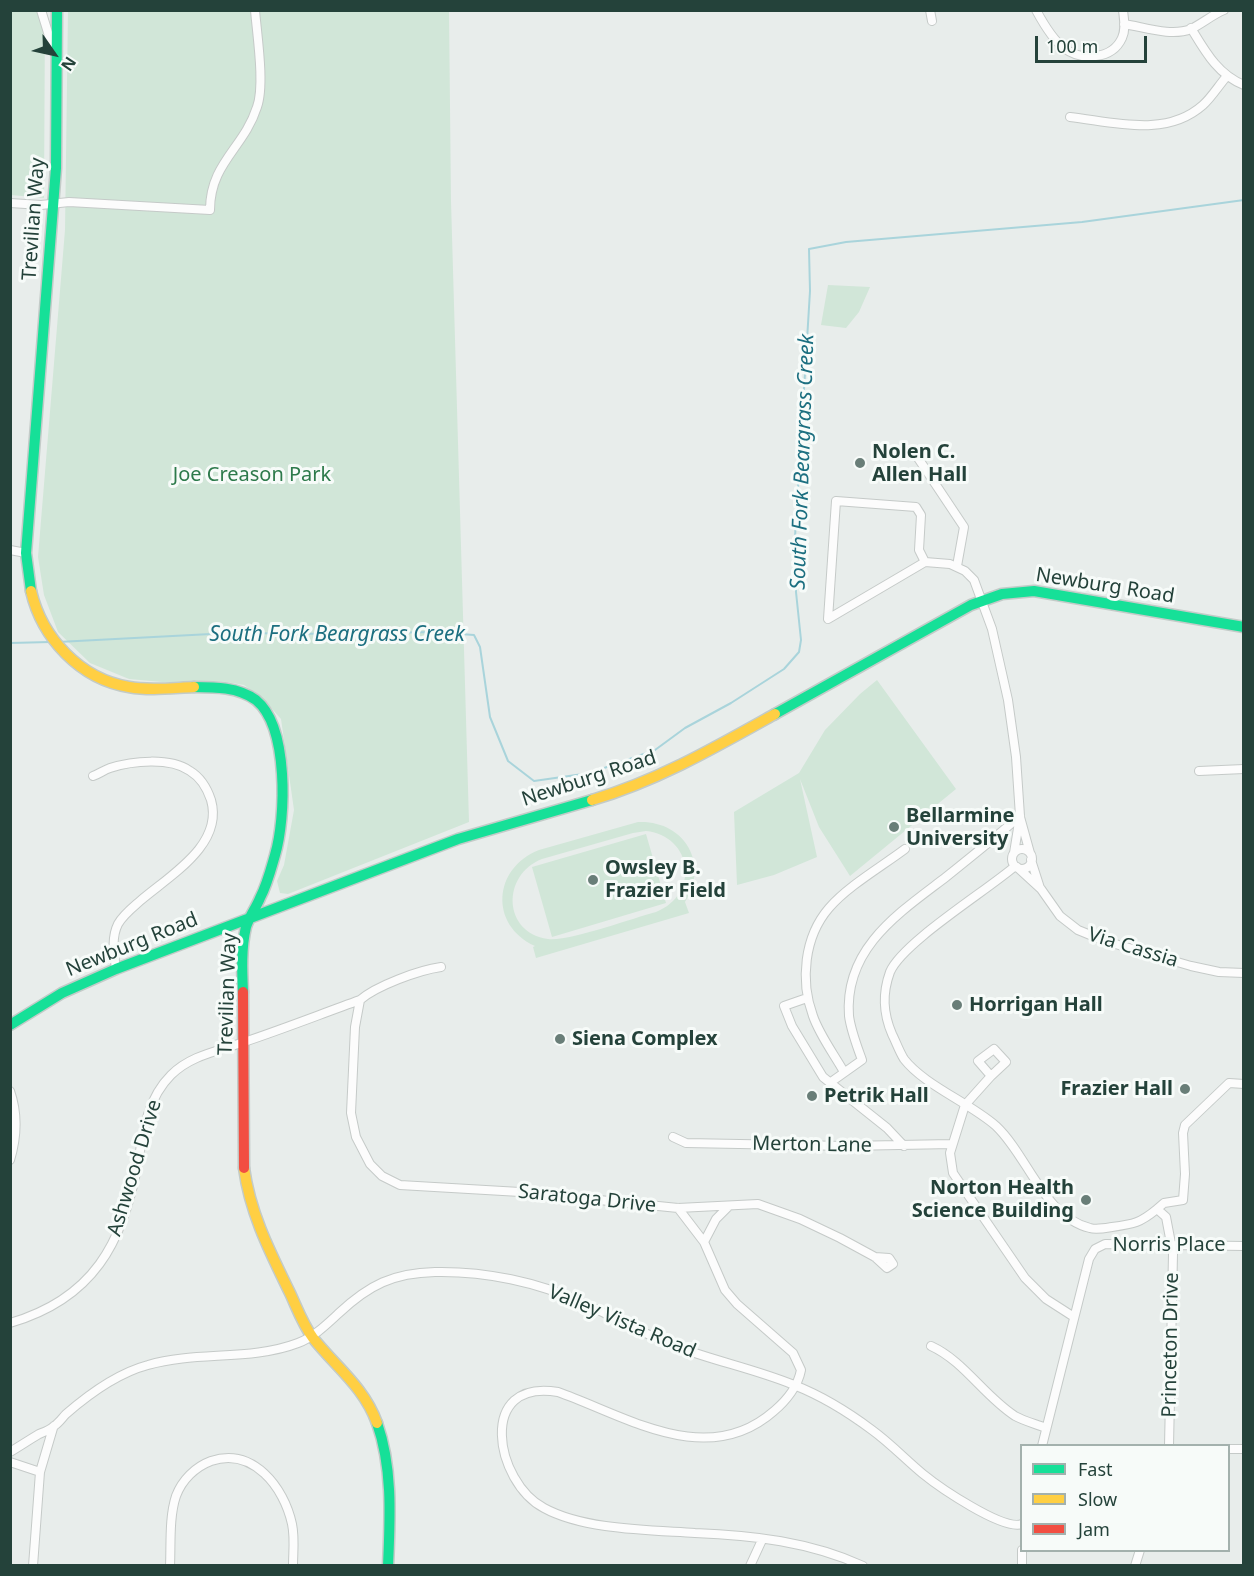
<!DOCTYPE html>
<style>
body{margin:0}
#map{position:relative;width:1254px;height:1576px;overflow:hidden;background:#e8edeb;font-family:"Noto Sans",sans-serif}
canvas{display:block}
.frame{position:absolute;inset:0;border:12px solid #24423a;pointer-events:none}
.legend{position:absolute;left:1020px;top:1444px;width:210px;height:108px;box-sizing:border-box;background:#f7fbf9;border:2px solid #a3b1ad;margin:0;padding:8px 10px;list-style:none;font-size:18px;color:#24423a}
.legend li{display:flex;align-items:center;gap:12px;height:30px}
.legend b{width:30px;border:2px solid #a3b1ad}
.north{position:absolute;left:24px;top:24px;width:60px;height:60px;-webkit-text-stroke:4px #f7fbf9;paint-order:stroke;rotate:124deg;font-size:16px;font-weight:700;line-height:24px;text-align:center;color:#24423a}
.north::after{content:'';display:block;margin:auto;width:21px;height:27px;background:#24423a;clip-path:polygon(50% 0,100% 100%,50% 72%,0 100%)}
.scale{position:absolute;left:1035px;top:36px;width:112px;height:27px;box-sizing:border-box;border:3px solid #24423a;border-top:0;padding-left:8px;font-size:18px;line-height:21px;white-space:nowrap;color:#24423a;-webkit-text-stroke:4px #f7fbf9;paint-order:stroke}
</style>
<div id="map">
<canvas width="1254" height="1576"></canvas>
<div class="frame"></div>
<ul class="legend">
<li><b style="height:8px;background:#16e098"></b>Fast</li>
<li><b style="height:8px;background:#ffcf43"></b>Slow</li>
<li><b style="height:8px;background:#f24e42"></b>Jam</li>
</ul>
<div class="north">N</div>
<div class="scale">100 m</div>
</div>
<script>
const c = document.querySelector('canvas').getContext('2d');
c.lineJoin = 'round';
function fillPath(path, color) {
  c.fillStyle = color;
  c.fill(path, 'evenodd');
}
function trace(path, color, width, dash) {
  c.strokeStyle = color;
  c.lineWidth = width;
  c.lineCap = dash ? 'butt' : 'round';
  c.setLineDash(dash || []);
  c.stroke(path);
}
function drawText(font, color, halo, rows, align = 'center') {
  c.font = font + ' "Noto Sans",sans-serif';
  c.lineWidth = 6;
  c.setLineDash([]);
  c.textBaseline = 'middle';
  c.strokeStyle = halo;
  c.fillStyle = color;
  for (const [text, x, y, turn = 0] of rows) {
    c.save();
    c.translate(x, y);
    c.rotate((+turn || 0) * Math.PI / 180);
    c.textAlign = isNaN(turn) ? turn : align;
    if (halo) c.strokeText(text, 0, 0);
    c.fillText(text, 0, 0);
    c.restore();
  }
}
fillPath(new Path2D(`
 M10,11H45L44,198L11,195Z
 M68,11H449L451,201L469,822L288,894L280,893L277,881L284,865L294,810L281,719L264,700L244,685L219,681L173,683L129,679L90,663L58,632L44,595L38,557L65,230Z
 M828,285L870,287L859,312L846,328L821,325Z
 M877,680L956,789L850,876L819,827L800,779L817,857L774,875L737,885L734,812L799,773L825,730L860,694Z
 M638,822C684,820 710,863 685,902L689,913L536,958L533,947L535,946C489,925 493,868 539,850ZM646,831C693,836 700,895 656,912C633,918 568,942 548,939C503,933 501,875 542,859L633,833Z
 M646,834L666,903L552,937L532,867Z`), '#d1e6d8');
trace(new Path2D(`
 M58,642L230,633L340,634L433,632L474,635L480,647L490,717L508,761L534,781L590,773L655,750L685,728L731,703L784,669L799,652L801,640L796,592L795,537L810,291L809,249L846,242L1082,222L1244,200
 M10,643L50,642`), '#a9d4db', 2);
const street = new Path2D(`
 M41,10L54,52
 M930,10L932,21
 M1036,10C1043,23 1053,40 1064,48C1081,61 1112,60 1122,38C1126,29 1124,20 1123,10
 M1124,24C1144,27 1171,37 1191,29C1203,23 1212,15 1224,10
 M1191,28C1205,51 1218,75 1244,85
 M1070,117C1114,122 1166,138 1203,105C1212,97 1219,85 1227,76
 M10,203L41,205L69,202L210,210C210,163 244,148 257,107C265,85 257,35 255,10
 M918,458L964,527L957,566
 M10,550L26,553
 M925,562L828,619L836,501L916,507L921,515L919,550L925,562L950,564L965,571L974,580L992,629L1008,700L1016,757L1020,816L1014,853
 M1199,771L1244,769
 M93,776C99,774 104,770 110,768C132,761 170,757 190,771C200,777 207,788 211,800C224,845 169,876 140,901C132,908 123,915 118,924C111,938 114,954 116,969
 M1020,817L1030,853
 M1012 859a10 10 0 1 1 20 0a10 10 0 1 1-20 0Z
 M1031,860L1040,888
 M1014,867C986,891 902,943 890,972C882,994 883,1013 892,1034C896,1042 899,1051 904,1059C924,1085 970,1103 996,1126C1028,1156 1044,1217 1090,1228C1096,1230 1106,1228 1112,1227C1134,1224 1140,1223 1157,1209L1166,1217L1173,1254L1169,1446
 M1017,867L1041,889L1060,916L1078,930L1105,941L1191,966L1219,972L1244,973
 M807,998L784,1006L792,1026L823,1077L887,1128L904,1146
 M360,1000L355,1027L351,1113L356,1137L370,1164L382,1176L400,1185L520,1192L678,1208L758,1204L800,1219L840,1238L875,1257L887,1268L893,1264L889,1258L875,1257
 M844,1072C834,1054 820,1036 813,1016C800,981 804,937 829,908C848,886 881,867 905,849
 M991,1076L1006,1062L994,1049L978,1061L991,1076L965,1105L950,1153L953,1173L1025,1278L1046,1299L1074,1317
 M831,1082L862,1060C857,1046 851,1031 849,1016C844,948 899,913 946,877C971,857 996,837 1020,816
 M10,1091C18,1114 17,1137 10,1160
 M673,1137L686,1143L846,1146L952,1144
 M678,1208L704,1242L725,1290L737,1304L793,1353L801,1370C798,1386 786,1401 774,1411C707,1470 626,1416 558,1392C476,1378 495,1482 544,1508C584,1530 650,1530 695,1533C752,1535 811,1542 863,1566
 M1157,1209L1164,1203L1183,1200L1185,1174L1183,1133L1185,1125L1229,1083L1244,1084
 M704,1242L716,1219L728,1207
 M10,1323C93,1299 123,1243 138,1163C143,1132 147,1099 171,1075C191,1055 219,1051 244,1042C283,1029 321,1014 360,1000C376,986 419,970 441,967
 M931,1346C964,1361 984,1396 1015,1416C1024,1421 1036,1424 1046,1428
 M1042,1446L1089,1259L1095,1249L1105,1244L1244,1246
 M1228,1449H1244
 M10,1452C20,1446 29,1440 39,1434C44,1432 50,1430 54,1426C59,1423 62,1418 66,1414C89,1394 118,1373 148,1365C196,1351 251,1361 298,1343C314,1337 327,1324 339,1313C369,1285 393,1273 435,1272C485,1271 538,1282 583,1303C614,1317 644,1334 675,1346C714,1361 755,1369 794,1385C822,1396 848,1412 872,1430C890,1443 906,1460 923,1474C939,1487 1003,1531 1022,1524
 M10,1462L40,1472
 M33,1566L40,1472L53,1428
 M170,1566C171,1544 169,1517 176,1496C182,1480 195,1467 211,1461C253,1447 284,1487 292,1524C295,1538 293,1552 293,1566
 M750,1566L762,1540
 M1022,1566V1550
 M1135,1566L1140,1550`);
const fast = new Path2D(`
 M31,591L26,553L56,168L57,10
 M194,687C215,687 238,687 256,700C289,727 286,818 275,855C271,869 267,885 260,898C256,908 249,917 246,927C241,948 242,971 243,992
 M775,714L971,605L1002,594L1034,591L1244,627
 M10,1025L62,993L116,969L458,839L592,800
 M377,1423C393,1468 390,1519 388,1566`);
const slow = new Path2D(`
 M31,591C42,638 80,679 129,687C150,691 172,688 194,687
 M592,800C657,781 716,747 775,714
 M244,1168C250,1213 270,1252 290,1293C297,1308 303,1325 313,1338C336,1367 364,1387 377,1423`);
const jam = new Path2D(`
 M243,992L244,1168`);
trace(street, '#c5cac8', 10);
trace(fast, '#c3cbc8', 13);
trace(slow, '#c3cbc8', 13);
trace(jam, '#c3cbc8', 13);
trace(street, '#fcfcfc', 8);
trace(fast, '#16e098', 10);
trace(slow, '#ffcf43', 10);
trace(jam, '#f24e42', 10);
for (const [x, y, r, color] of [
 [860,463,6,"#697e78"],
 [894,827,6,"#697e78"],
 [593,880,6,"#697e78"],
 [957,1005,6,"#697e78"],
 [560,1039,6,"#697e78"],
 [1185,1089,6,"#697e78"],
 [812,1096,6,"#697e78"],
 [1086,1200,6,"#697e78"]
]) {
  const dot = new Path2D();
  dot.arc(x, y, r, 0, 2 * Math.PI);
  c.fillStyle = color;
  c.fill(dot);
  trace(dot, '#f7fbf9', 2);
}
drawText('20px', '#24423a', '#f7fbf9', [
 ["Trevilian Way",34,219,-86],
 ["Newburg Road",1105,586,9],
 ["Newburg Road",589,779,-18],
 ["Newburg Road",132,945,-22],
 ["Via Cassia",1133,948,17],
 ["Trevilian Way",228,994,-88],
 ["Merton Lane",812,1145,1],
 ["Ashwood Drive",135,1168,-73],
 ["Saratoga Drive",587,1199,6],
 ["Norris Place",1169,1245],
 ["Valley Vista Road",622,1322,23],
 ["Princeton Drive",1171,1345,-89]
]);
drawText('bold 20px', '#24423a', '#f7fbf9', [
 ["Nolen C.",872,452],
 ["Allen Hall",872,475],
 ["Bellarmine",906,816],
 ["University",906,839],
 ["Owsley B.",605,868],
 ["Frazier Field",605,891],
 ["Horrigan Hall",969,1005],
 ["Siena Complex",572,1039],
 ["Frazier Hall",1173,1089,"right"],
 ["Petrik Hall",824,1096],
 ["Norton Health",1074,1188,"right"],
 ["Science Building",1074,1211,"right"]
], 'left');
drawText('20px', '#2d7a4b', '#f7fbf9', [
 ["Joe Creason Park",252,475]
]);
drawText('italic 21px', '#1c6f80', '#f7fbf9', [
 ["South Fork Beargrass Creek",803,462,-88],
 ["South Fork Beargrass Creek",337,635]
]);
</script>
